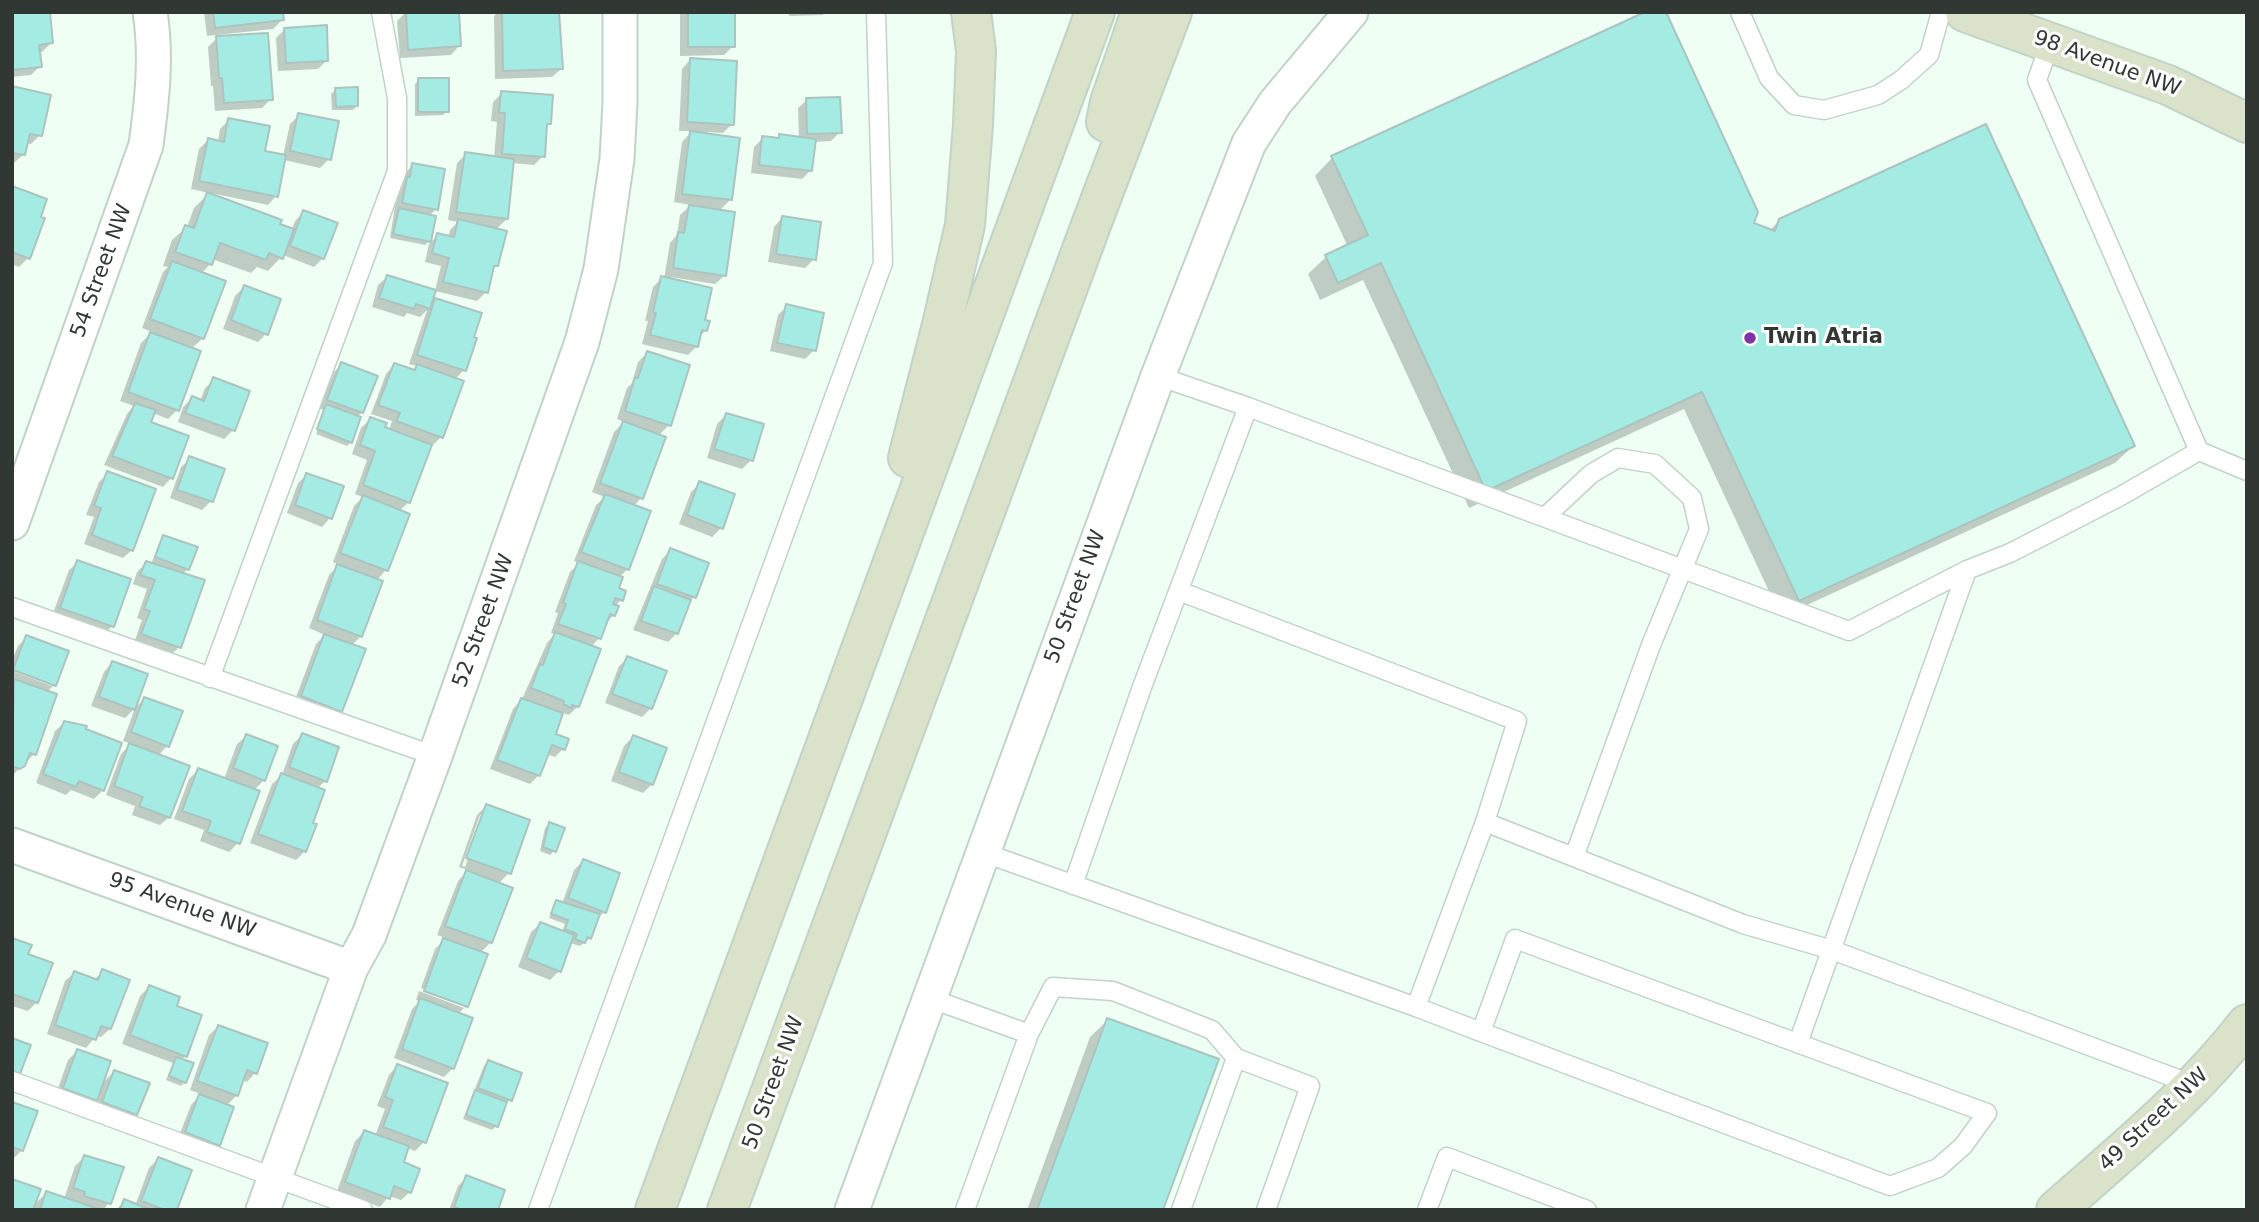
<!DOCTYPE html>
<style>
body{margin:0}
#map{position:relative;width:2259px;height:1222px;overflow:hidden;background:#effff4;font-family:"DejaVu Sans",sans-serif}
canvas{display:block}
.frame{position:absolute;inset:0;border:14px solid #313833;pointer-events:none}
</style>
<div id="map">
<canvas width="2259" height="1222"></canvas>
<div class="frame"></div>
</div>
<script>
const c = document.querySelector('canvas').getContext('2d');
c.lineJoin = 'round';
function fillPath(path, color) {
  c.fillStyle = color;
  c.fill(path, 'evenodd');
}
function trace(path, color, width, dash) {
  c.strokeStyle = color;
  c.lineWidth = width;
  c.lineCap = dash ? 'butt' : 'round';
  c.setLineDash(dash || []);
  c.stroke(path);
}
function drawText(font, color, halo, rows, align = 'center') {
  c.font = font + ' "DejaVu Sans",sans-serif';
  c.lineWidth = 6;
  c.setLineDash([]);
  c.textBaseline = 'middle';
  c.strokeStyle = halo;
  c.fillStyle = color;
  for (const [text, x, y, turn = 0] of rows) {
    c.save();
    c.translate(x, y);
    c.rotate((+turn || 0) * Math.PI / 180);
    c.textAlign = isNaN(turn) ? turn : align;
    if (halo) c.strokeText(text, 0, 0);
    c.fillText(text, 0, 0);
    c.restore();
  }
}
fillPath(new Path2D(`
 M12,12L51,43L42,52H38L40,66L31,75L12,77Z
 M204,12H281L282,20L273,29L207,36Z
 M406,12L459,46L451,55L400,58L397,21Z
 M498,12H557L561,69L552,77L495,79L494,16Z
 M680,12H733V46L724,55L680,56Z
 M789,12H825L823,15L789,16Z
 M285,29L327,60L318,69L278,71L276,38Z
 M217,38L271,99L262,108L215,111L213,86H211L208,47Z
 M690,60L732,124L723,133L708,132L707,135L730,200L719,211L724,276L715,284L670,277V280L703,321L706,330L699,337L697,346L688,355L642,344L648,321H645L653,287L662,278L664,279L670,243L677,235L680,215L691,205L674,202L682,142L692,131H679L682,69Z
 M419,80L447,111L443,115L415,116V84Z
 M12,88L40,135L31,144L26,143L23,155L14,163H12Z
 M336,90L357,106L353,110H332L331,94Z
 M502,93L549,123L545,126L543,156L534,165L512,163L507,219L495,230L496,266L492,270L486,292L477,301L435,291L441,266L425,262L429,244L438,235L448,238L450,230L458,222L448,220L457,163L466,154L494,158L497,122L491,121L493,102Z
 M807,100L840,132L831,141L814,142L811,170L802,179L751,173L754,147L763,138L777,139L780,136L799,138L798,108Z
 M299,115L329,159L320,168L284,160L276,196L268,205L211,193V196L292,229L295,221L304,212L323,258L314,267L283,255L268,271L257,267L251,273L212,259L210,264L201,274L224,282L202,339L191,349L177,410L168,419L153,413L149,423L171,478L163,487L104,465L127,414L134,406L120,401L141,343L152,332L142,328L163,272L168,267L163,266L172,240L187,227L194,208L209,193L191,189L199,149L208,140L218,142L220,129L229,120L263,152L283,156L290,124Z
 M1332,158L1752,224L1769,231L1780,220L2133,446L2115,463L1781,617L1684,409L1469,508L1363,280L1320,300L1308,274L1326,257L1348,247L1315,176Z
 M413,165L436,209L429,216V241L425,245L390,238L398,187L402,183L404,174Z
 M12,188L28,258L19,267L12,264Z
 M782,218L814,259L805,268L768,262L774,227Z
 M387,277L429,307L436,300L464,370L454,380L441,437L432,446L430,445L409,502L399,511L386,570L376,581L361,636L351,646L341,711L332,719L293,705L316,644L325,635L309,628L329,575L339,565L333,562L354,506L363,497L355,494L367,460L352,454L361,428L370,419L389,430L392,421L371,414L386,374L394,365L412,371L417,366L409,364L427,310L420,317L407,313L404,317L372,307L378,285Z
 M244,287L266,334L258,342L223,329L235,296Z
 M787,306L814,350L805,359L770,351L778,315Z
 M647,353L669,425L658,436L641,498L633,507L628,569L619,577L617,589L621,600L615,606L614,615L604,625L599,638L591,647L578,706L569,715L563,713L560,716L553,735L563,749L555,757L546,754L539,775L530,784L490,769L513,709L522,699L547,643L555,634L551,633L558,613L555,612L570,572L579,563L574,561L596,505L605,497L592,492L614,432L624,422L617,419L627,388L632,383L638,362Z
 M342,364L362,412L357,417L351,442L347,446L316,434L326,410L320,409L333,373Z
 M214,380L233,430L224,439L178,422L183,407L192,398L200,401L205,388Z
 M726,415L751,460L742,469L707,458L717,424Z
 M190,459L222,470L211,501L202,510L170,498L181,467Z
 M108,473L132,550L123,558L84,544L94,517L86,515L99,482Z
 M307,475L330,518L322,527L287,513L298,483Z
 M700,483L721,528L712,537L679,524L691,492Z
 M164,537L188,569L182,574L179,647L170,656L134,643L142,620L137,618L147,589L133,584L137,572L146,563L151,564L160,541Z
 M671,550L694,597L688,603L677,633L668,642L633,630L662,559Z
 M78,562L112,626L103,635L52,616L69,570Z
 M27,637L54,685L47,692L34,754L12,776V671L52,686V683L12,668V660L18,646Z
 M628,658L651,708L642,717L605,703L619,666Z
 M112,663L134,709L144,699L167,746L158,756L169,817L160,825L132,815L135,806L106,795L121,754L131,744L123,741L135,708L125,718L91,706L104,672Z
 M64,723L83,730L103,790L94,799L71,790L66,795L36,783L55,731Z
 M302,735L325,781L317,789L305,851L296,860L250,843L272,784L282,775L293,744Z
 M246,736L264,780L254,790L238,843L229,852L200,841L204,830L174,819L189,779L198,770L224,779L237,744Z
 M633,737L652,784L643,793L611,781L624,746Z
 M486,806L509,873L498,884L491,942L480,953L486,955L466,1006L458,1014L453,1068L444,1077L394,1058L412,1009L420,1001L416,1000L419,991L464,1008V1004L421,988L435,949L446,938L437,935L458,881L468,870L459,867L477,815ZM480,815H484L465,867L462,866Z
 M549,824L554,851L550,855L540,851L545,828Z
 M583,861L604,912L596,920L590,938L580,946L570,943L559,971L550,980L518,967L531,932L540,924L562,932L565,924L549,918L553,906L557,902L562,904L574,870Z
 M12,940L26,955L37,1002L28,1011L12,1006Z
 M102,972L110,1029L101,1037L96,1036L86,1048L47,1034L65,981L74,973L94,980Z
 M149,987L175,1007L186,1056L181,1060L185,1082L181,1086L166,1080L173,1063L122,1044L140,996Z
 M1108,1020L1162,1210H1027L1090,1037Z
 M218,1027L255,1073L247,1082L242,1080L237,1095L226,1106L219,1145L210,1153L177,1141L191,1105L201,1094L190,1090L209,1035Z
 M77,1051L100,1085L114,1072L136,1114L127,1123L94,1111L100,1095L86,1109L55,1097L68,1060Z
 M488,1062L511,1100L505,1103L496,1126L492,1130L463,1119L484,1066Z
 M397,1066L424,1142L415,1151L407,1148L401,1164L410,1192L401,1200L389,1196L380,1207L337,1191L355,1141L364,1132L375,1136L385,1109L377,1106L389,1075Z
 M12,1103L22,1150L13,1159H12Z
 M84,1157L109,1203L103,1210H12L32,1207L46,1193L64,1199L75,1166Z
 M158,1159L175,1210H116L124,1201L135,1206L149,1168Z
 M467,1177L496,1210H449L458,1186Z`), '#0003');
const building = new Path2D(`
 M12,12H50L53,43L39,45L42,67L12,70Z
 M213,12H283L284,20L215,28Z
 M406,12H459L461,46L408,50Z
 M502,12H559L563,69L503,71Z
 M688,12H735V47H688Z
 M1645,12H1666L1758,212L1754,223L1775,231L1779,219L1986,124L2135,446L1799,601L1702,392L1486,491L1381,263L1338,283L1325,255L1368,235L1331,156Z
 M327,25L328,61L286,63L284,28Z
 M268,33L273,100L224,103L222,78H219L216,36Z
 M690,58L737,61L734,125L687,122Z
 M418,78H449V112H418Z
 M12,86L51,95L42,136L30,134L25,155L12,153Z
 M358,87V106L336,107L335,88Z
 M501,91L553,95L551,124H547L545,157L502,154L505,113H499Z
 M840,97L842,133L807,134L806,98Z
 M298,113L339,121L331,160L290,151Z
 M228,118L270,126L265,151L286,155L278,197L199,181L208,138L224,142Z
 M690,131L740,138L732,200L682,194Z
 M779,134L816,139L812,171L759,165L762,136L779,138Z
 M465,152L514,159L508,219L456,212Z
 M412,163L445,169L438,210L402,203L407,177H410Z
 M12,186L47,199L41,217L45,218L30,259L12,252Z
 M207,192L282,220L280,224L294,229L283,259L269,253L266,260L220,243L212,265L175,252L185,225L194,228Z
 M689,205L735,212L726,276L673,268L678,232L684,233Z
 M399,208L436,216L431,242L393,234Z
 M303,210L338,223L324,259L290,246Z
 M782,216L821,222L816,260L776,254Z
 M458,219L507,231L498,266H494L488,293L443,282L449,258L432,253L437,233L454,237Z
 M172,261L226,281L204,339L150,319Z
 M387,275L436,290L430,309L416,304L414,309L379,298Z
 M661,276L712,288L705,320L710,321L707,331L702,330L698,347L650,335L656,313L653,312Z
 M244,285L281,299L268,335L231,320Z
 M435,298L482,313L474,337L477,338L466,371L417,355Z
 M786,304L824,313L816,351L777,343Z
 M150,332L201,351L179,411L128,392Z
 M647,351L690,365L671,426L625,411L635,377L638,378Z
 M341,362L378,376L363,413L327,400Z
 M394,363L415,370L417,364L464,381L443,438L396,421L400,413L378,405Z
 M213,377L250,391L235,431L185,413L192,396L204,401Z
 M135,403L156,410L151,422L189,436L173,479L112,456Z
 M326,404L361,417L352,443L317,429Z
 M726,413L764,424L753,461L714,449Z
 M370,417L387,423L385,427L432,445L410,503L363,485L375,451L360,445Z
 M623,421L666,437L643,499L600,483Z
 M189,456L225,469L213,502L177,490Z
 M107,471L156,489L133,551L92,535L101,508L94,506Z
 M306,473L344,486L332,519L295,505Z
 M699,481L735,494L723,529L687,515Z
 M605,494L651,511L629,570L581,552Z
 M363,495L410,514L388,571L340,553Z
 M163,535L198,547L189,570L155,557Z
 M670,548L709,563L696,598L657,584Z
 M77,560L131,579L114,627L60,608Z
 M146,561L205,580L181,648L141,634L150,611L144,609L155,580L140,575Z
 M578,561L623,577L619,588L626,591L623,601L615,598L613,604L619,606L615,616L610,614L601,639L558,624L566,604L563,603Z
 M337,564L383,581L362,637L317,620Z
 M654,586L691,600L678,634L641,621Z
 M555,632L601,649L579,707L572,705L571,708L563,704L564,701L531,688L540,664L543,665Z
 M324,634L366,649L342,712L301,696Z
 M26,635L69,651L56,686L13,670Z
 M627,656L667,671L652,709L612,694Z
 M112,661L148,674L135,710L99,697Z
 M14,679L57,694L36,755L30,753L25,766L20,769L12,766Z
 M144,697L183,711L169,747L131,732Z
 M521,698L563,713L556,734L569,739L565,750L552,745L540,776L497,760Z
 M64,721L87,726L86,729L122,743L104,791L79,781L76,787L43,774Z
 M302,733L339,747L327,782L289,767Z
 M246,734L278,746L265,781L233,768Z
 M633,735L667,748L653,785L619,772Z
 M129,743L190,766L170,818L139,806L143,797L114,786Z
 M198,768L260,791L240,844L207,832L211,821L182,811Z
 M281,773L325,790L313,823L317,824L306,852L258,834Z
 M486,804L530,820L511,874L466,858Z
 M549,822L565,828L556,852L543,847Z
 M583,859L620,873L606,913L568,898Z
 M466,870L513,888L492,943L445,926Z
 M556,900L600,914L591,939L588,937L585,943L575,939L577,934L565,929L568,920L551,914Z
 M540,922L574,935L561,972L526,958Z
 M12,938L32,945L28,954L53,963L38,1003L12,994Z
 M443,938L488,954L468,1007L424,991Z
 M102,969L130,980L111,1029L101,1026L96,1040L55,1025L74,971L98,980Z
 M149,985L180,997L177,1006L202,1015L187,1057L130,1035Z
 M420,998L473,1018L454,1069L402,1049Z
 M1107,1018L1219,1059L1163,1210H1037Z
 M218,1025L268,1043L257,1074L247,1070L238,1096L197,1081Z
 M12,1038L31,1045L20,1074L12,1071Z
 M77,1049L111,1061L97,1101L63,1088Z
 M176,1057L194,1063L186,1083L169,1076Z
 M488,1060L522,1073L512,1101L478,1088Z
 M397,1064L448,1083L426,1143L383,1127L393,1100L385,1097Z
 M114,1070L150,1083L137,1115L102,1102Z
 M475,1090L507,1102L498,1127L466,1115Z
 M199,1094L234,1107L220,1146L185,1132Z
 M12,1102L38,1111L23,1151L12,1147Z
 M364,1130L409,1146L404,1162L420,1169L411,1193L394,1186L390,1199L345,1182Z
 M84,1155L124,1167L111,1204L84,1196L85,1192L73,1188Z
 M158,1157L192,1170L177,1210H165L141,1201Z
 M466,1175L505,1190L498,1210H462L454,1207Z
 M12,1179L41,1189L33,1210H12Z
 M46,1191L102,1210H40Z
 M124,1199L151,1210H120Z`);
fillPath(building, '#a4ece3');
trace(building, '#abc4c0', 2);
const lane = new Path2D(`
 M1740,12L1769,78L1794,105L1824,110L1878,95L1901,80L1929,55L1941,12
 M1158,376L1248,407L1849,631L1967,570L2010,553L2119,497L2199,451L2037,80L2050,43
 M2199,451L2247,471
 M1545,517L1591,474L1618,458L1655,464L1692,498L1699,529L1651,645L1574,857
 M12,607L435,756
 M210,678L397,171V98L381,12
 M1485,822L1743,924L1832,950L2194,1085
 M982,852L1416,1007L1485,822L1517,721L1179,591
 M1073,885L1142,687L1248,407
 M929,998L1029,1034
 M1416,1007L1481,1032L1890,1186L1938,1168L1963,1146L1987,1113L1515,939L1481,1032
 M1798,1043L1967,570
 M1236,1058L1310,1086L1266,1210
 M12,1081L363,1210
 M538,1210L883,263L876,12
 M965,1210L1029,1034L1053,987L1113,991L1212,1030L1236,1058L1181,1210
 M1427,1210L1447,1157L1587,1210`);
const street = new Path2D(`
 M12,523L146,145C152,101 157,56 150,12
 M12,845L351,968
 M263,1210L351,968L369,935L435,756L582,342L601,269L617,159L620,103V12
 M852,1210L1158,376L1249,143L1275,103L1351,12`);
const secondary = new Path2D(`
 M1965,12L2168,85L2247,123
 M1106,122L1110,102L1141,12
 M908,458L942,325L965,225L973,125L976,51L971,12
 M655,1210L1095,12
 M727,1210L1091,225L1172,12
 M2056,1210C2123,1151 2192,1095 2247,1024`);
trace(lane, '#c1d3c6', 21);
trace(street, '#c1d3c6', 37);
trace(secondary, '#c1d3c6', 42);
trace(lane, '#fff', 18);
trace(street, '#fff', 33);
trace(secondary, '#dae2c9', 38);
for (const [x, y, r, color] of [
 [1750,338,7,"#7f34a6"]
]) {
  const dot = new Path2D();
  dot.arc(x, y, r, 0, 2 * Math.PI);
  c.fillStyle = color;
  c.fill(dot);
  trace(dot, '#fff', 2.5);
}
drawText('21px', '#313833', '#fff', [
 ["98 Avenue NW",2107,64,20],
 ["54 Street NW",102,271,-70],
 ["50 Street NW",1076,597,-70],
 ["52 Street NW",484,621,-70],
 ["95 Avenue NW",182,906,20],
 ["50 Street NW",774,1083,-70],
 ["49 Street NW",2154,1120,-43]
]);
drawText('bold 21px', '#313833', '#fff', [
 ["Twin Atria",1764,338]
], 'left');
</script>
